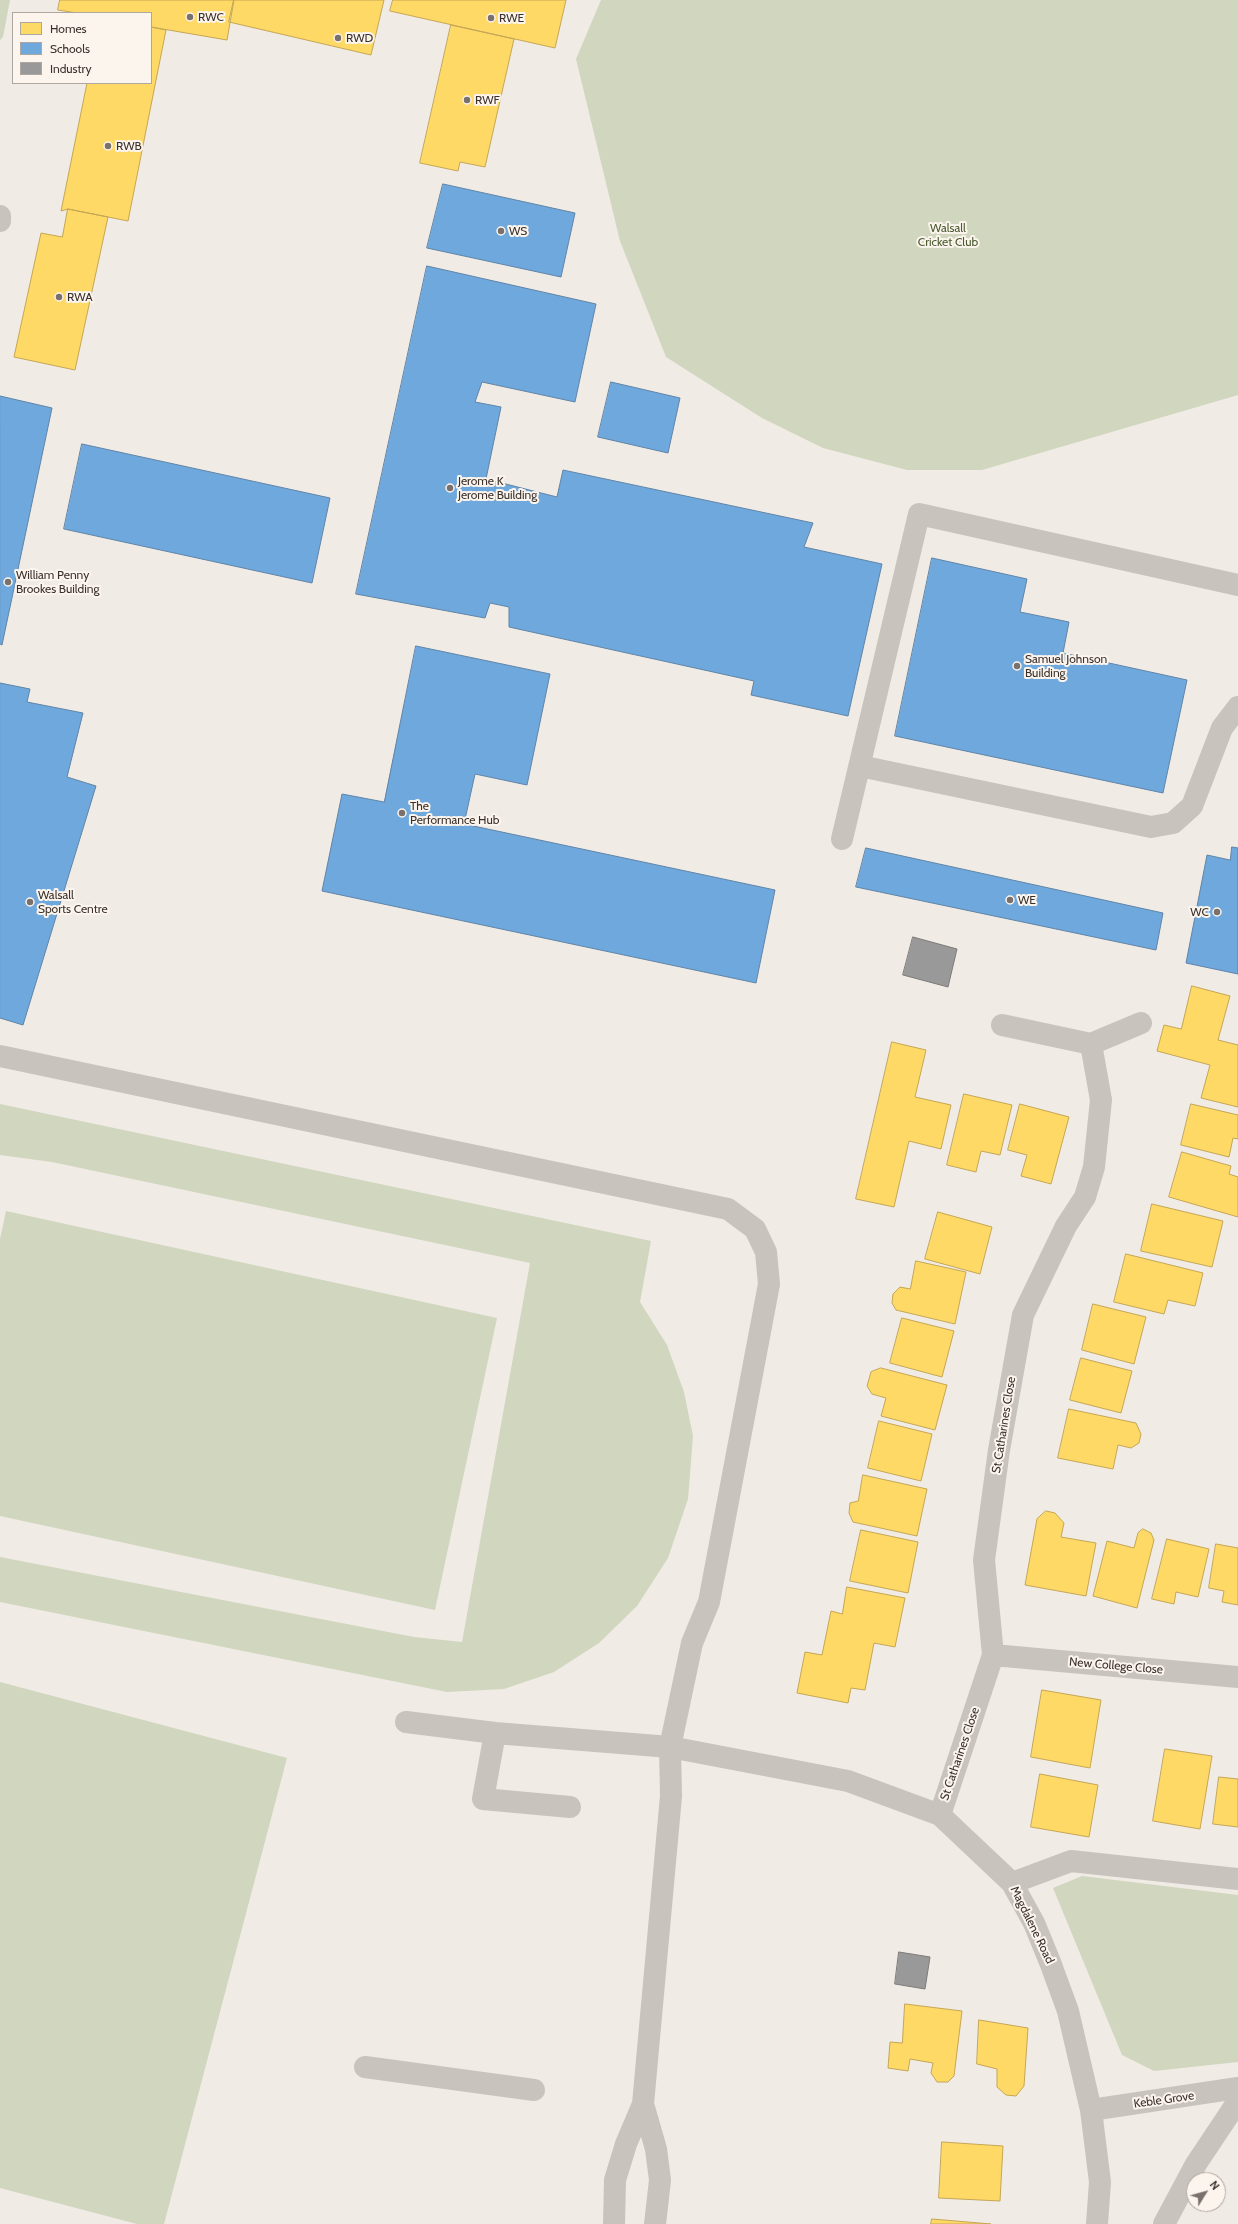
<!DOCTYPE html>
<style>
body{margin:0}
#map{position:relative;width:1238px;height:2224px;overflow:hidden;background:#f0ebe5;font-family:Cabin,sans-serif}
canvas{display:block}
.legend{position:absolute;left:12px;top:12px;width:140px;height:72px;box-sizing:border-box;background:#fbf5ee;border:1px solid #aea6a0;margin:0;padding:5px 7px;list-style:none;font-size:12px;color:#3b302b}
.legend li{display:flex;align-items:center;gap:8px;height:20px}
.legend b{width:20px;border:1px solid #aea6a0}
.north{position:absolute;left:1186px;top:2172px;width:40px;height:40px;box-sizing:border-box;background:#fbf5ee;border:1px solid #aea6a0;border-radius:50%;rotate:53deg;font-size:11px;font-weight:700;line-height:16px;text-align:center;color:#3b302b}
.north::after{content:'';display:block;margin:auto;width:14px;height:18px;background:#7a716c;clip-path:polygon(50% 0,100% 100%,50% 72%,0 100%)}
</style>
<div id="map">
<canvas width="1238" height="2224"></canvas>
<ul class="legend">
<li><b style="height:11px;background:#ffd966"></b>Homes</li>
<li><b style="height:11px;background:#6fa8dc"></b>Schools</li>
<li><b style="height:11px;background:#999"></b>Industry</li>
</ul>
<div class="north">N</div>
</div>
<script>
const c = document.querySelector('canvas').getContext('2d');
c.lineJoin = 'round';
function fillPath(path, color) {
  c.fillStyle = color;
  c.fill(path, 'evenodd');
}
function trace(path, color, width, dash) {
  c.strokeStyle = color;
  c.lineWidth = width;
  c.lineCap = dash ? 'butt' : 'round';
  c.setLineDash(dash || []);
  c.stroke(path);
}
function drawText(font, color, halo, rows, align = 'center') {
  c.font = font + ' Cabin,sans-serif';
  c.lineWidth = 4;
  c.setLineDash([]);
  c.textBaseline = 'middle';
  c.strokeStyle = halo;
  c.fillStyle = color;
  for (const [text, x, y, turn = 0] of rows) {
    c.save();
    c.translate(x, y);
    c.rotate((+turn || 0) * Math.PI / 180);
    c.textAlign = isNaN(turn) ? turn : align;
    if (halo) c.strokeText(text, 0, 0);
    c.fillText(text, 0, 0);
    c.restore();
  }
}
fillPath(new Path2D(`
 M0,0H10L3,37L0,40Z
 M601,0H1238V395L982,470H907L823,448L762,418L666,357L620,241L576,59Z
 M0,1104L651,1241L640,1302L667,1345L684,1392L693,1436L688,1499L668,1558L637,1606L599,1643L554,1672L504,1689L447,1692L0,1602V1557L414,1637L462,1642L530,1263L52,1162L0,1155Z
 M6,1211L497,1318L435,1610L0,1516V1239Z
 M0,1682L287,1758L164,2224H137L0,2188Z
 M1082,1876L1238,1895V2062L1154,2071L1122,2055L1053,1888Z`), '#d1d6bf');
const homes = new Path2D(`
 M60,0H234L227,40L151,27V13H77L58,10Z
 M234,0H384L371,55L229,22Z
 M393,0H566L555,48L390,11Z
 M451,25L514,39L485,167L460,162L458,171L420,163Z
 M151,27L166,30L128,221L68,209L61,211L87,83H151Z
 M68,209L108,217L75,370L14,357L41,233L62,237Z
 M1192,986L1230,996L1218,1040L1238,1045V1107L1201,1098L1210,1065L1157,1051L1164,1025L1181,1029Z
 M892,1042L926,1050L915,1097L951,1105L941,1149L909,1141L894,1207L856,1199Z
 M964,1094L1012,1105L1000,1155L981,1151L976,1172L947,1165Z
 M1020,1104L1069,1117L1051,1184L1021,1176L1027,1155L1008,1150Z
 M1191,1104L1238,1115V1139L1233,1138L1229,1157L1181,1145Z
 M1182,1152L1231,1166L1229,1174L1238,1177V1217L1169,1197Z
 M1152,1204L1223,1221L1212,1267L1141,1251Z
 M938,1212L992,1227L980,1274L925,1259Z
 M1126,1254L1203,1273L1195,1306L1168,1300L1164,1314L1114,1302Z
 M916,1261L966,1272L955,1324L896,1310L892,1303L893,1294L900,1287L910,1289Z
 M1093,1304L1146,1317L1134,1364L1082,1350Z
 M902,1318L954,1331L942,1377L890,1363Z
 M1081,1358L1132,1371L1121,1413L1070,1400Z
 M881,1368L947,1385L935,1430L881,1416L886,1398L872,1394L867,1386L871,1372Z
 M1069,1409L1136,1423L1141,1434L1139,1443L1131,1448L1118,1445L1113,1469L1058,1458Z
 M879,1421L932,1434L921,1481L868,1468Z
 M863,1475L927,1489L917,1536L853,1522L849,1513L850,1503L858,1501Z
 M1046,1511L1055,1513L1064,1523L1061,1537L1096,1543L1086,1596L1025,1585L1037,1519Z
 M1143,1529L1151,1533L1154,1540L1137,1608L1093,1596L1107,1541L1134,1548L1138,1533Z
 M861,1530L918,1542L908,1593L850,1581Z
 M1167,1539L1209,1549L1198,1597L1176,1592L1174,1604L1152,1599Z
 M1216,1544L1238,1548V1605L1222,1602L1224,1591L1209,1588Z
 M847,1587L905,1598L895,1647L874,1643L865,1690L851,1688L848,1703L797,1693L805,1652L822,1655L831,1611L842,1614Z
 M1042,1690L1101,1700L1090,1768L1031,1757Z
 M1165,1749L1212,1756L1200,1829L1153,1821Z
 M1040,1774L1098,1785L1089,1837L1031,1827Z
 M1219,1777L1238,1779V1827L1213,1824Z
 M905,2004L962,2011L954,2076L948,2082H937L931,2073L933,2063L910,2059L908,2071L888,2068L890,2042L902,2043Z
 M979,2020L1028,2028L1024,2086L1016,2096L1006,2095L997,2087V2069L977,2064Z
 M942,2142L1003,2146L1000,2201L939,2198Z
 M932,2219L991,2224H931Z`);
fillPath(homes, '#ffd966');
trace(homes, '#c4a654', 1);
const schools = new Path2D(`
 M443,184L575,213L561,277L427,248Z
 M427,266L596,304L575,402L482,382L475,402L501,407L486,479L557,497L563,470L813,523L804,547L882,564L848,716L751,695L754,681L509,627V607L490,603L485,618L356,594Z
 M611,382L680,398L668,453L598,437Z
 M0,396L52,408L2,645L0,644Z
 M82,444L330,498L312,583L64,529Z
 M932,558L1027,579L1020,612L1069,622L1063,653L1187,680L1163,793L895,736Z
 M416,646L550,674L527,785L475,774L464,824L775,890L756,983L322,891L342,794L384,802Z
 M0,683L30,689L27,702L83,713L67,777L96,786L23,1025L0,1018Z
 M1232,847L1238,848V974L1186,963L1207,855L1230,860Z
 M866,848L1163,913L1156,950L856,887Z`);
fillPath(schools, '#6fa8dc');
trace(schools, '#5f84a7', 1);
const industry = new Path2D(`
 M913,937L957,949L948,987L903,975Z
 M899,1952L930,1957L925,1989L895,1984Z`);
fillPath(industry, '#999');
trace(industry, '#7d7a78', 1);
trace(new Path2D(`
 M0,216V221
 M860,766L1151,827L1173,823L1192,806L1222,728L1238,707
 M842,839L919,514L1238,585
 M1002,1025L1091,1044L1141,1023
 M0,1056L728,1209L755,1229L766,1252L769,1284L709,1602L692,1643L670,1747L671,1796L643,2104L626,2144L615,2180L614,2224
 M993,1655L1238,1677
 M406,1722L495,1733L670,1747L848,1781L940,1815L1012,1883L1034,1923L1050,1962L1068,2011L1091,2110L1100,2182L1097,2224
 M495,1733L483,1799L570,1807
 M940,1815L993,1655L984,1560L999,1450L1023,1315L1066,1226L1085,1197L1094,1167L1101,1100L1091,1044
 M1012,1883L1071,1861L1238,1879
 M365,2067L534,2090
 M643,2104L656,2149L660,2180L655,2224
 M1091,2110L1238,2088
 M1164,2224L1196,2164L1238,2101`), '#c9c3be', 22);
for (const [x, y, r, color] of [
 [190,17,4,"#7a716c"],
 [491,18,4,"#7a716c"],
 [338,38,4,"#7a716c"],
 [467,100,4,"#7a716c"],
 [108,146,4,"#7a716c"],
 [501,231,4,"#7a716c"],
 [59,297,4,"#7a716c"],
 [450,488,4,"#7a716c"],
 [8,582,4,"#7a716c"],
 [1017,666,4,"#7a716c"],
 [402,813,4,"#7a716c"],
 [1010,900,4,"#7a716c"],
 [30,902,4,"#7a716c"],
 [1217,912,4,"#7a716c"]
]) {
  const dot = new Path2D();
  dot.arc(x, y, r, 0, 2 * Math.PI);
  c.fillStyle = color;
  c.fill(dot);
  trace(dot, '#fbf5ee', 1.5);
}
drawText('12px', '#3b302b', '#fbf5ee', [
 ["RWC",198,17],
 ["RWE",499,18],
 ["RWD",346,38],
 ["RWF",475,100],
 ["RWB",116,146],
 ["WS",509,231],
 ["RWA",67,297],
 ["Jerome K",458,481],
 ["Jerome Building",458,495],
 ["William Penny",16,575],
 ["Brookes Building",16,589],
 ["Samuel Johnson",1025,659],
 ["Building",1025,673],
 ["The",410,806],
 ["Performance Hub",410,820],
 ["Walsall",38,895],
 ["Sports Centre",38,909],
 ["WE",1018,900],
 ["WC",1209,912,"right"]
], 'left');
drawText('12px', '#4a5a2e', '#fbf5ee', [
 ["Walsall",948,228],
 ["Cricket Club",948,242]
]);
drawText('12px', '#3b302b', '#fbf5ee', [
 ["St Catharines Close",1004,1425,-81],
 ["New College Close",1116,1666,5],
 ["St Catharines Close",960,1754,-71],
 ["Magdalene Road",1032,1925,64],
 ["Keble Grove",1164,2100,-8]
]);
</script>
